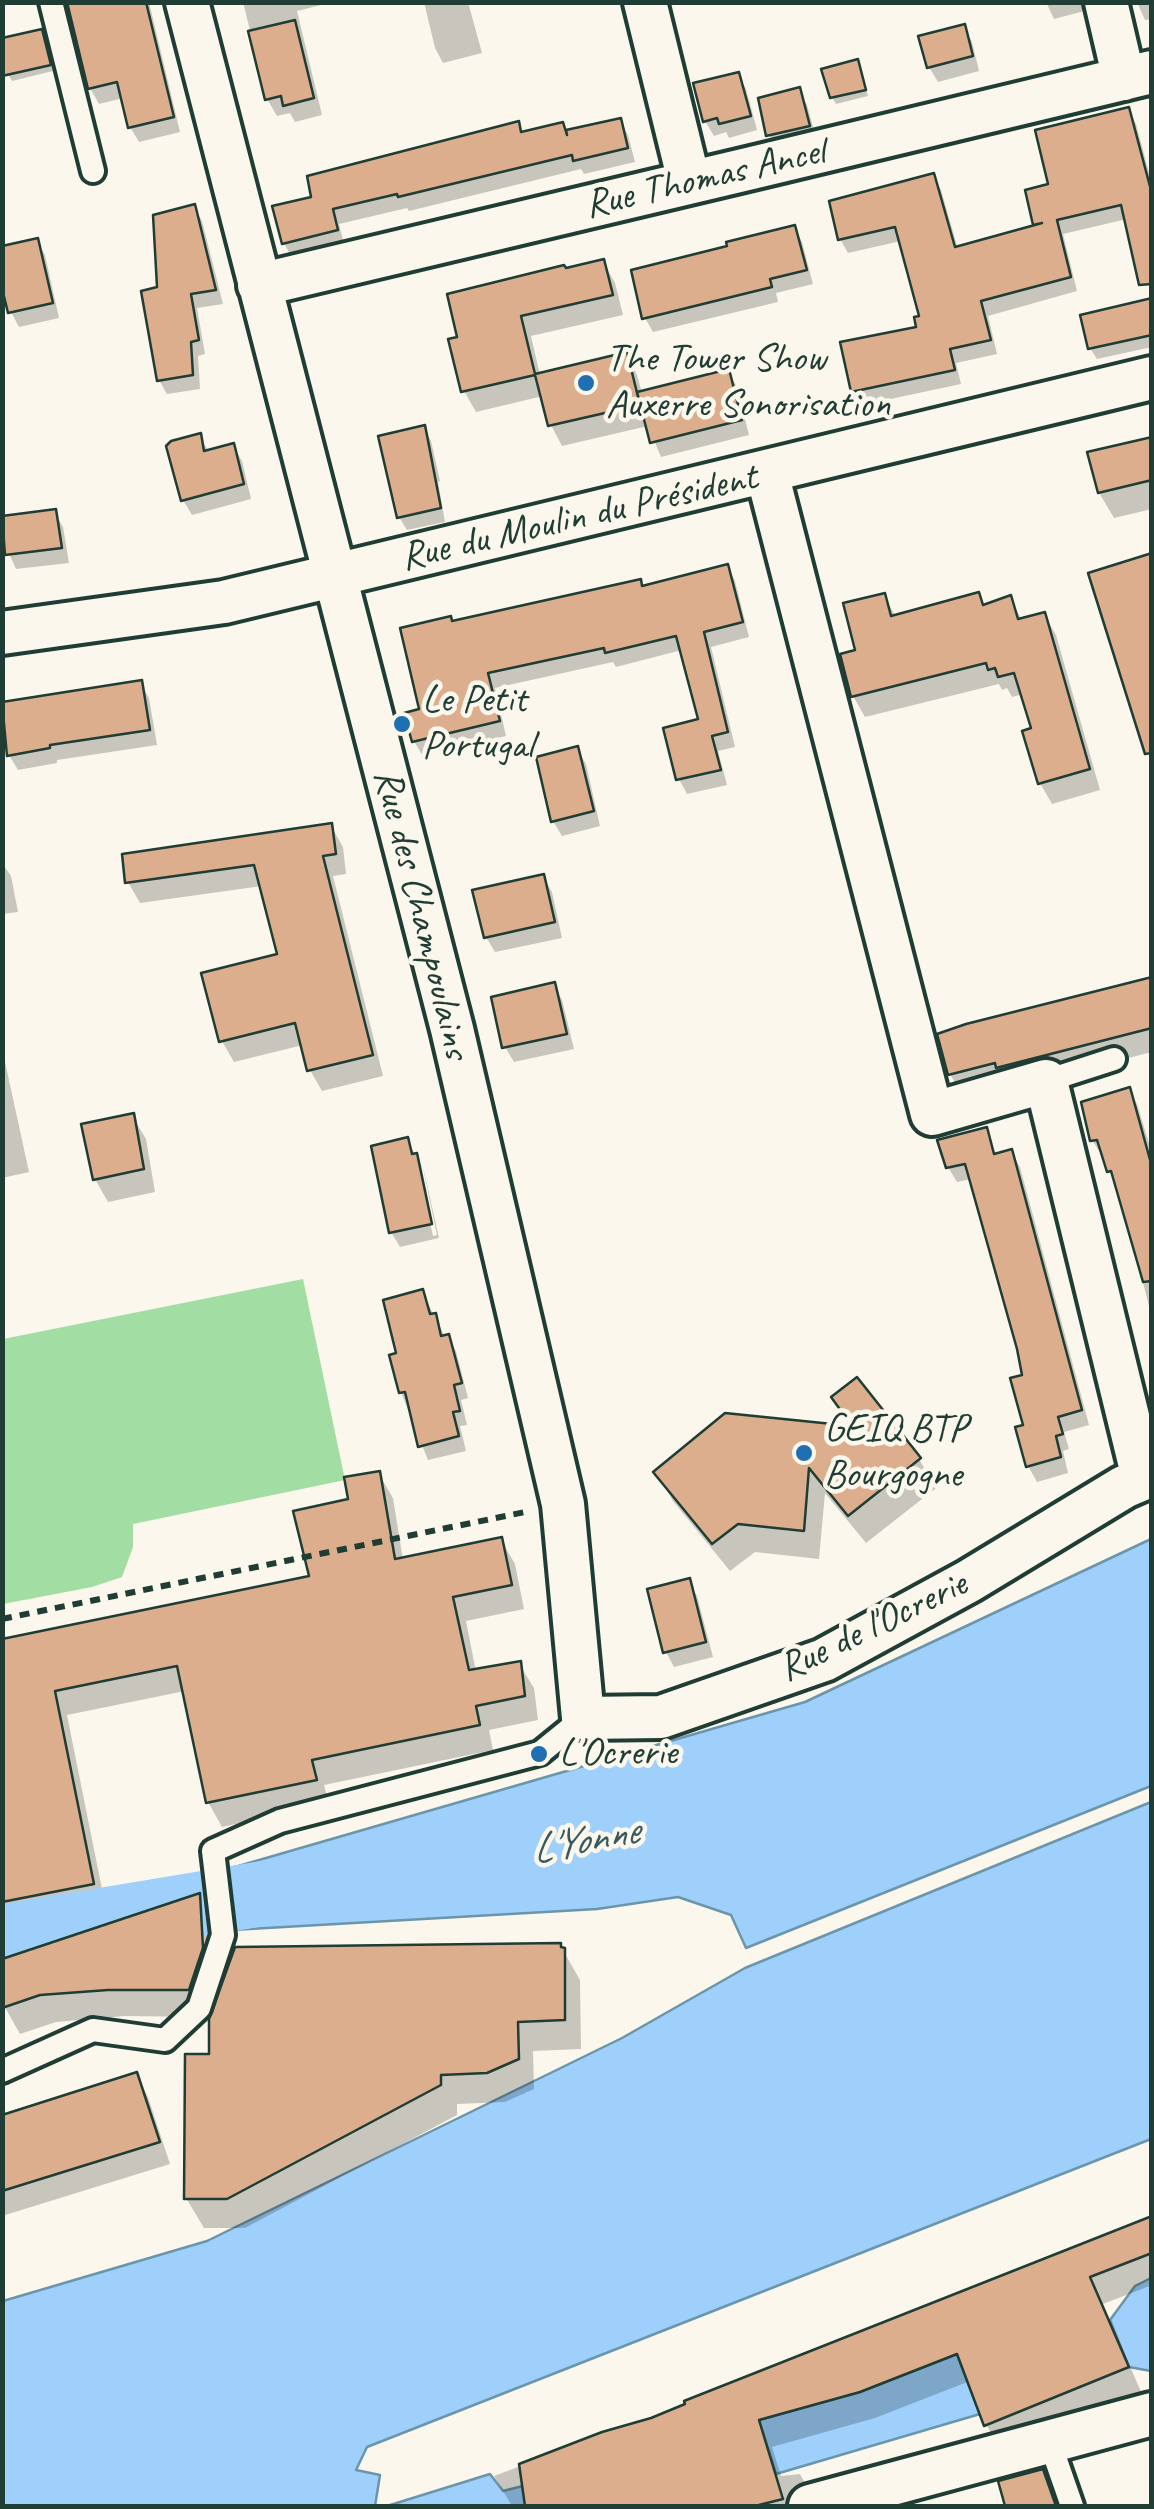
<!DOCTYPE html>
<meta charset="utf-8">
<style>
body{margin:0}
#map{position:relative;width:1154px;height:2509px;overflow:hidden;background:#fbf7ec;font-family:Caveat,sans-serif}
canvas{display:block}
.frame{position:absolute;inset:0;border:5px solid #1f3d34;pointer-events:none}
</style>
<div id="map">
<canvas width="1154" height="2509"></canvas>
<div class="frame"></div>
</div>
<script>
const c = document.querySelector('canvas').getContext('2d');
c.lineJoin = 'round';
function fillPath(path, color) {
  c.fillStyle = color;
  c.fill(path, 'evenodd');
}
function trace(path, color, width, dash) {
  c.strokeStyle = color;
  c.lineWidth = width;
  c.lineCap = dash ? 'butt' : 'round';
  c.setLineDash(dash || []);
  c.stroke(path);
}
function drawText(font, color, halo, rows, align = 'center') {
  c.font = font + ' Caveat,sans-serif';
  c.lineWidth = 9;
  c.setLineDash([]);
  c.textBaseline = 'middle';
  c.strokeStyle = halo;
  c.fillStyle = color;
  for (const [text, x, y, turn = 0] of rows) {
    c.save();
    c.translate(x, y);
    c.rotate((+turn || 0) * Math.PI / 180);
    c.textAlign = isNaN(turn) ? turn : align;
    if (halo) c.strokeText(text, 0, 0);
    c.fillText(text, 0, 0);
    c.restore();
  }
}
fillPath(new Path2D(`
 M303,1279L345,1480L133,1524V1547L122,1577L92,1587L3,1604V1339Z`), '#a2dda3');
const water = new Path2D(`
 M1151,1539V1786L746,1948L731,1915L678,1897L597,1909L232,1930L228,1869L805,1702Z
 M1151,1802V2139L367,2447L356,2470L380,2475L375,2506H3V2301L207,2241L622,2038L745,1968Z
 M1151,2278V2371L1129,2367L1110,2320L1135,2286Z
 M957,2354L980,2414L776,2474L759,2420L860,2392Z
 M653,2453L664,2499L636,2506H387L490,2474L503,2491Z`);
fillPath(water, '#9ed0fb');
trace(water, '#6b95ab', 2.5);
fillPath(new Path2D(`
 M67,2H149L180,132L139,142L130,127L123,98L99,104L90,88Z
 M243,2H333L297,11L322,115L295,122L290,113L277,116L267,99Z
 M424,2H468L482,53L443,63L435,48Z
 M1046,2H1092L1088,10L1054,19Z
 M1137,2H1152V19L1145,20Z
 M964,27L972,42L979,71L938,82L929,67Z
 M41,32L53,71L12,81L8,74Z
 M857,62L868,96L836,104L832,97Z
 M738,75L746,89L757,130L729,138L726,132L714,136L705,121L696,85Z
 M799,90L807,105L817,141L778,150L769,135Z
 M1128,110L1136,124L1152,184V244L1127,219L1063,234L1077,291L988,316L997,354L956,363L961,384L862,405L854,391L919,329L922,318L901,241L848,253L840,239L933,176L941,190L958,249L1037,227L1036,224L1051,186Z
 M619,120L628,135L635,162L584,174L581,169L409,211L407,208L339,224L344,244L292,258L284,243L314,198L517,124L523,134L562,125L567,133Z
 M194,207L202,221L223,304L197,308L205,354L198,356L200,389L167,394L159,380V289Z
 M794,227L802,242L813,284L776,293L778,302L653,332L645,318Z
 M36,240L45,255L59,318L19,327L11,312Z
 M603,262L615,283L623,315L531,336L540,375L626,354L637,375L642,393L728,372L737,387L749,435L661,457L648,426L562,446L551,425L543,396L476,412L464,391L460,339L565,271Z
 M1152,300V347L1097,359L1090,348Z
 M424,428L431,441L440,481L438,482L445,522L407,530L399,517Z
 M199,436L209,452L233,446L242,461L251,499L192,515L183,500Z
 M1152,439V509L1114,518L1101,496L1090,453Z
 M2,500L5,518L54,511L63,527L69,563L16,569L6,547H2Z
 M727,566L735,581L749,637L711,647L735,747L718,751L727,785L687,794L679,779L701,721L682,650L616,667L613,662L495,688L506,736L422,755L414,741L452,624L643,588Z
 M978,595L985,607L1009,598L1022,620L1044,614L1056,635L1100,790L1052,804L1040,783L1034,730L1023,694L1012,697L1007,688L1002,690L999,684L865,717L853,696L858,652L884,596L896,617Z
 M140,683L149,698L157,745L57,760V763L18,770L9,755L2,705Z
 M577,749L586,764L600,826L562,836L553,821Z
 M331,826L343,847L346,874L333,876L383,1076L322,1091L310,1070L303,1045L234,1062L222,1041L204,975L280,956L262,886L140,903L128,882Z
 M2,863L11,876L18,912L2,914Z
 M543,877L552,892L562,938L495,952L486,937Z
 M554,985L562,1000L574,1049L514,1062L505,1047Z
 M1152,1000V1052L1011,1088L962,1095L950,1074Z
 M2,1048L29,1172L2,1178Z
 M1129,1090L1137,1104L1152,1153V1318L1118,1185L1104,1154H1101L1092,1140Z
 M132,1116L146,1139L155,1192L108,1202L95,1179Z
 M986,1130L997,1156L1011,1152L1020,1167L1089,1425L1064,1432L1069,1449L1063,1451L1068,1473L1037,1482L1028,1466L1018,1429L1026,1427L1025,1377L971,1179L957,1182L948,1167Z
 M407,1140L422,1167L416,1161L433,1236L437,1235L423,1168L424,1171L439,1238L400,1247L391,1232Z
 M422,1292L445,1337H448L456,1351L468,1398L461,1400L467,1425L460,1426L466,1451L428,1460L401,1392L399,1355Z
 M856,1380L919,1459L936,1488L866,1543L825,1493L819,1559L755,1552L730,1571L673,1501L656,1472L853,1429L835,1397Z
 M379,1474L393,1498L403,1560L501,1540L515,1564L524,1609L466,1621L476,1672L519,1664L534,1688L538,1720L489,1730L493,1750L324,1785L329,1804L222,1827L208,1802L185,1691L67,1715L106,1909L2,1929V1641L312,1578L350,1500Z
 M689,1581L697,1596L713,1657L674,1667L666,1652Z
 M199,1896L214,1922L204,2017L125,2016L56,2022L20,2034L2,2002Z
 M560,1945L580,1980L581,2049L533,2051L534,2089L505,2102L457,2104V2115L245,2228H204L186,2198L212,2056Z
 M136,2075L148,2097L170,2164L2,2216V2117Z
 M1152,2219V2285L1103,2304L1142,2394L1001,2451L986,2424L970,2381L875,2418L772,2447L781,2476L800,2474L817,2506H512L494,2476L603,2435L652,2421Z
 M1042,2472L1060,2506H1007L1001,2483Z`), '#0003');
trace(new Path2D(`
 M2,1937L296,1888`), '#9ed0fb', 65);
const building = new Path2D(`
 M67,2H146L174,117L128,128L117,82L88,89Z
 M295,20L314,98L283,106L281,96L265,100L248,31Z
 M965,24L973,56L927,68L918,36Z
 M42,29L51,65L2,76V38Z
 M858,59L866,90L830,98L821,69Z
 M739,72L751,116L719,124L717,118L703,122L693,83Z
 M800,87L810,126L766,136L758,98Z
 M1129,107L1152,194V284L1139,285L1121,205L1057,220L1071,277L981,301L991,340L950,349L955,370L851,392L840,342L916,327L914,317L919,316L895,227L838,240L829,201L934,173L955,247L1042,223L1033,225L1025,190L1048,184L1035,130Z
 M621,118L628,148L573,161L572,155L398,197L397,194L333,209L338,230L282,244L272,206L311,197L307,176L519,121L521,132L563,122L567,135L566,130Z
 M195,204L216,290L191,294L199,340L191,342L193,375L157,381L141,291L157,287L153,215Z
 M795,225L807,270L770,279L772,287L642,319L631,270L727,246L726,242Z
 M38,238L53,303L8,313L2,288V246Z
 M604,259L613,295L521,316L535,374L627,352L640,405L548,426L535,375L461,392L448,339L457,337L447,294L564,265L566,268Z
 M1152,298V335L1088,349L1080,315Z
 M729,369L742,420L650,443L637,392Z
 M425,425L441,508L397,518L378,436Z
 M201,433L204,451L234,443L244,484L181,501L166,446L171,441Z
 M1152,437V480L1098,493L1087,452Z
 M56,509L62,548L5,555L2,516Z
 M1152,553V753L1145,754L1088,573Z
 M728,564L743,622L704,632L728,732L712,736L721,770L676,780L663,728L698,719L676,636L605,653L604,648L488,673L500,721L412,742L404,713L419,709L400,628L451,616L452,621L641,579L642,586Z
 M979,592L983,605L1011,595L1018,619L1045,612L1090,769L1038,784L1022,731L1031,728L1014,673L998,677L995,668L988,670L986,663L851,697L840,654L855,650L843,603L885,593L891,616Z
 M142,680L150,730L50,745V748L7,756L2,702Z
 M578,746L594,811L551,822L536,757Z
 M332,823L336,854L323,856L373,1055L307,1071L295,1023L219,1042L201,973L277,954L254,865L125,883L122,854Z
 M544,874L555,922L484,938L472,890Z
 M1152,977V1028L996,1068L995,1063L948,1075L937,1034L966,1024Z
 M555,982L567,1034L502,1048L491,997Z
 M1130,1087L1152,1167V1281L1143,1282L1111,1171L1107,1172L1097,1140L1090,1141L1081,1102Z
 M134,1113L144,1169L93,1180L81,1124Z
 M987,1127L994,1154L1012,1149L1082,1410L1058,1417L1063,1434L1056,1436L1061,1457L1026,1467L1015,1427L1023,1425L1010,1378L1022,1375L1017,1349L965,1164L946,1168L937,1140Z
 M408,1137L412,1154L417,1153L432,1224L389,1233L371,1146Z
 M423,1289L430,1314L436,1313L441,1336L449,1334L462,1383L454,1385L460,1411L453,1412L459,1436L418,1447L405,1392L399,1393L389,1355L396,1353L383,1300Z
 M857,1377L921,1458L848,1516L809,1468L804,1531L738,1524L712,1544L653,1472L725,1413L852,1426L831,1397Z
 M380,1471L395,1559L502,1537L512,1585L453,1597L469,1670L521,1661L525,1696L476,1706L480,1725L312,1760L317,1780L206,1803L177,1666L55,1691L94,1884L2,1902V1639L309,1576L293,1511L348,1499L344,1477Z
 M690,1578L706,1642L663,1653L647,1589Z
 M200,1893L203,1948L189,1990H108L40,1995L2,2008V1959Z
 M561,1943V1947L565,1948V2020L518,2022L519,2059L487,2073L441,2075V2085L227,2199H184L185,2054H209V2019L235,1947Z
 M137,2072L160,2142L2,2191V2115Z
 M1152,2216V2253L1090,2277L1129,2367L984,2426L957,2354L860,2392L759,2420L783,2499L755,2506H525L519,2464L602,2432L651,2418L685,2404L684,2401Z
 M1043,2469L1056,2506H1005L998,2481Z`);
fillPath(building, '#dcae8d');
trace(building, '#1f3d34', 2.5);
const lane = new Path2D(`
 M51,2L93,171
 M1046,1081L1114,1059
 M2,2071L93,2030L165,2040L199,2008L223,1935L213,1851L280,1821L540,1753L583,1718
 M1049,2440L1072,2506`);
const street = new Path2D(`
 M187,2L452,1029L563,1504L583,1718L661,1717L824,1660L969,1581L1124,1487L1152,1475
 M645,2L689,181
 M1106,2L1124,79
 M259,285C556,213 855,145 1152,72
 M767,473L932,1114L1046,1081L1143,1478
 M2,633L224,602L1152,378
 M810,2506L1152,2414`);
trace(lane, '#1f3d34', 30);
trace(street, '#1f3d34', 50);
trace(new Path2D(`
 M2,1619L525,1512`), '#1f3d34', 6, [10, 8]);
trace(lane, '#fbf7ec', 22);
trace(street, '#fbf7ec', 42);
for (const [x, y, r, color] of [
 [586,383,10,"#1f6fb2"],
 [402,724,10,"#1f6fb2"],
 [804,1453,10,"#1f6fb2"],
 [539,1754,10,"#1f6fb2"]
]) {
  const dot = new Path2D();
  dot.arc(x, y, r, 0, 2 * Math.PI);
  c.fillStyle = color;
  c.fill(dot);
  trace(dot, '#fbf7ec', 4);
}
drawText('40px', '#1f3d34', '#fbf7ec', [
 ["Rue Thomas Ancel",705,179,-13],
 ["Rue du Moulin du Président",579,518,-13],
 ["Rue des Champoulains",421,914,76],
 ["Rue de l'Ocrerie",873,1627,-26]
]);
drawText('40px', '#1f3d34', '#fbf7ec', [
 ["The Tower Show",606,360],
 ["Auxerre Sonorisation",606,406],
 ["Le Petit",422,701],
 ["Portugal",422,747],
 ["GEIQ BTP",824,1430],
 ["Bourgogne",824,1476],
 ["L'Ocrerie",559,1754]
], 'left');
drawText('italic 42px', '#385a5c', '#fbf7ec', [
 ["L'Yonne",585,1842,-11]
]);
</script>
